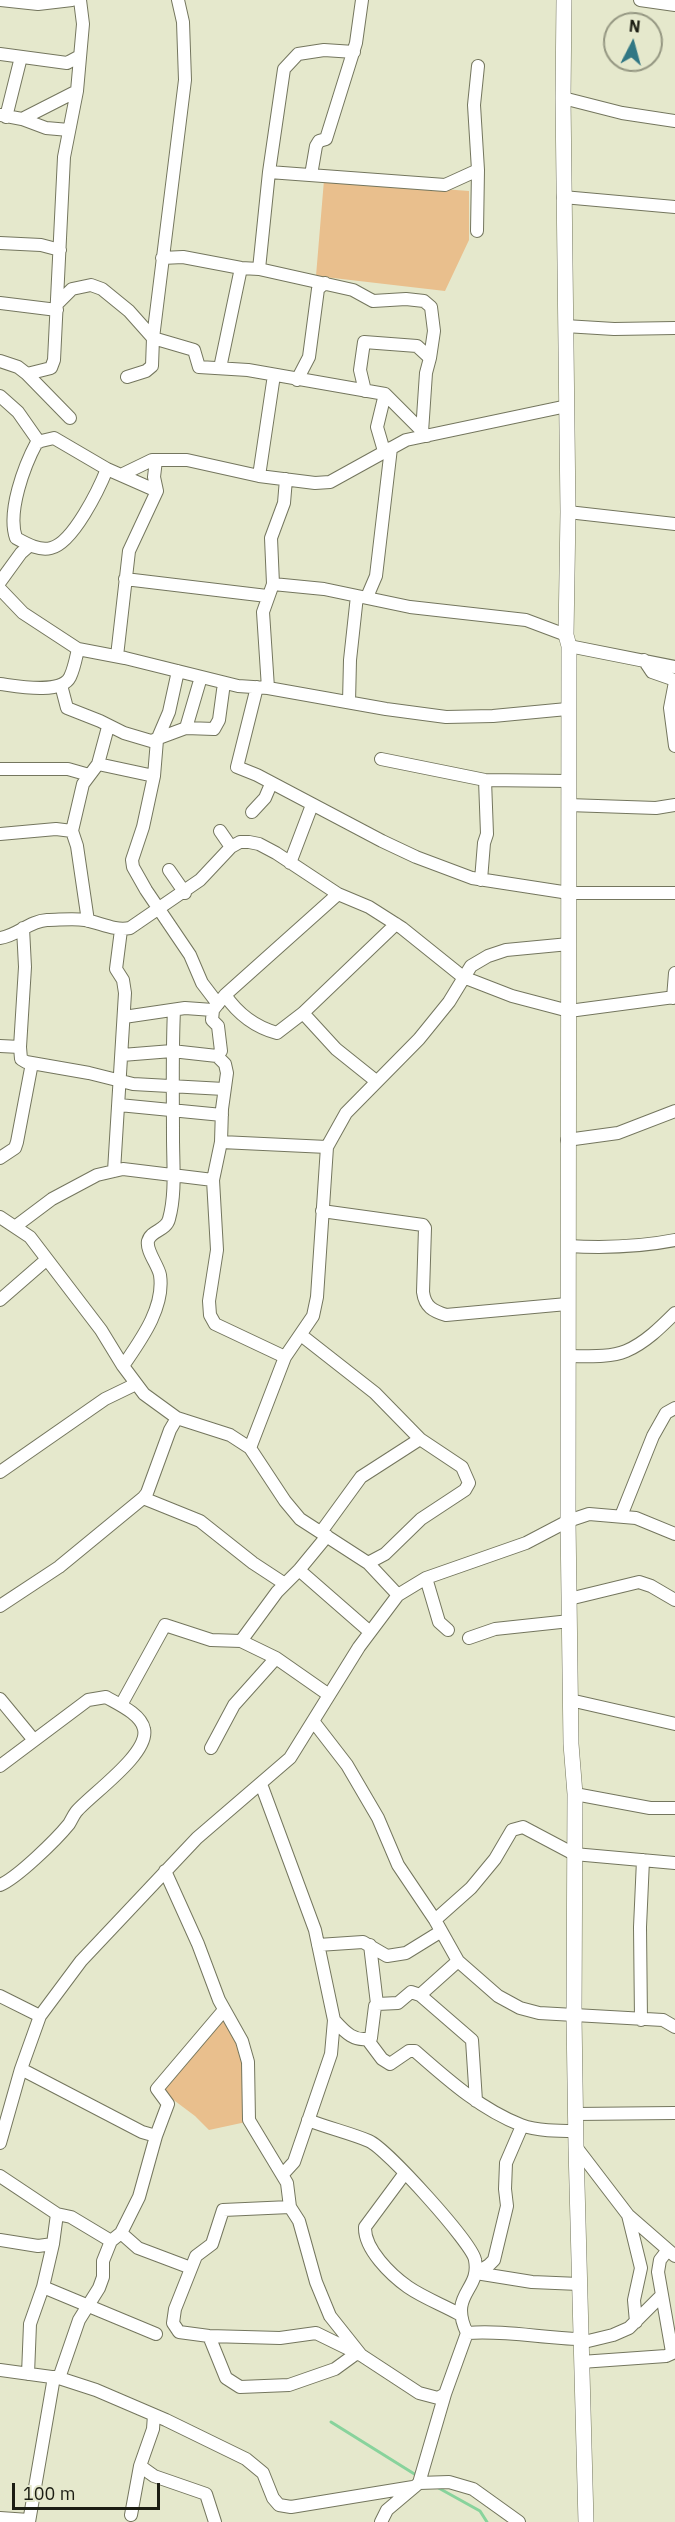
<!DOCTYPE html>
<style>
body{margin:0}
#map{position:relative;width:675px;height:2522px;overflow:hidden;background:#e5e8cc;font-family:"IBM Plex Sans",sans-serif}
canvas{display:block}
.north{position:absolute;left:603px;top:12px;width:60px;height:60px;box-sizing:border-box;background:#e5e8cc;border:2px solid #959782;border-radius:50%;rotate:6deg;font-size:16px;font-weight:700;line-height:24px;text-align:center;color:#1c1d13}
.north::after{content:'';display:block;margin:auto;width:21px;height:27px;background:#317784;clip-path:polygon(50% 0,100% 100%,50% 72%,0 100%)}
.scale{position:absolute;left:12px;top:2483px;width:148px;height:27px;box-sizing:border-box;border:3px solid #1c1d13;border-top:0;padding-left:8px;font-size:18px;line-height:21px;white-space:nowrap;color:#1c1d13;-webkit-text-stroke:4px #e5e8cc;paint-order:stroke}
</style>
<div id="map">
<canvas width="675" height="2522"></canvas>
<div class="north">N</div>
<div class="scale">100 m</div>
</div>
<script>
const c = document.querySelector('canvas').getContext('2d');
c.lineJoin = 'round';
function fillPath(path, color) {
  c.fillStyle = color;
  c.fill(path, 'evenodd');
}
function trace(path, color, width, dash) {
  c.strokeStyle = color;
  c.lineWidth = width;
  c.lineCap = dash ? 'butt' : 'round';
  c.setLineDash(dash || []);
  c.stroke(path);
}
fillPath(new Path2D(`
 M324,180L469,191V240L445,291L316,276Z
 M224,2015L240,2043L246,2122L209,2130L195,2116L159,2089Z`), '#e9bf8d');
trace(new Path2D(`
 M331,2422L416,2475
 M435,2486L480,2511L487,2522`), '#88d39c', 3);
const minor = new Path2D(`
 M0,0L38,4L72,0
 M640,0L675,5
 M0,54L67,63L80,56
 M563,98L622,113L675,121
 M0,115L22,119L46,128L69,130
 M6,117L21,57
 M22,119L77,91
 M269,172L445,185L478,170
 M311,175L316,146L319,141L326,139L356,43L362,0
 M563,197L675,207
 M477,231L478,170L474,105L478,66
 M0,243L41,245L60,250
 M162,258L183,257L241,268L259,269L353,290L373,301L406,299L424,301L431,307L434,331L430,358
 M259,269L269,172L284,69L298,54L324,50L354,52
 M0,303L57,310
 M58,303L72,289L91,285L102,289L129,311L153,338L194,350L199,367L248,370L385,394L427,436
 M565,326L614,329L675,328
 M0,361L18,367L27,374L70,418
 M220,368L241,268
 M27,374L51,368L54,360L64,157L77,91L83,24L80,0
 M127,377L146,371L152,366L153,338L185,80L183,22L178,0
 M297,380L309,357L318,289L325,283
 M365,391L360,370L364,342L417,346L430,358L426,373L422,432
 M0,396L18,412L39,442
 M384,451L377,427L385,394
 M107,469C99,489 73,543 51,548C39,551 27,544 16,538C7,512 24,466 37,442L54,438L107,469L157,491
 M121,475L152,460H187L259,476L315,483L330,482L406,440L567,406
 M259,476L274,375
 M568,512L675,524
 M125,579L267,596
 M0,582L21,553L29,546
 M273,584L324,589L410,607L526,620L566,635
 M0,589L23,613L78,649L125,658L238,686L268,688L386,709L446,717L493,716L567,709
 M367,597L376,576L391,448
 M569,646L675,667
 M117,656L129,551L157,491L154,477L156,460
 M644,660L652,672L675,680
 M178,671L169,712L157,740L154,776L143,827L132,860L133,867L146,890L190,955L202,983L218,1004
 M675,682L670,708L675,746
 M0,684C16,686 61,695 70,677C74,669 76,658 78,649
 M61,685L67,708L100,721L124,733L151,741L186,728L214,729L219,720L224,683
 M257,687L237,767L257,775L382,841L416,857L472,878L569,893H675
 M268,688L263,612L273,584L271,538L284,503L286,479
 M349,702L350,660L357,596
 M186,728L201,677
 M381,759L485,780L568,781
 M98,764L154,776
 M0,769H68L89,775
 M568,805L656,808L675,805
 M252,812L265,798L271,784
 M220,831L231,847
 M0,834L56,829L72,831
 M290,863L312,805
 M169,870L185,893
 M481,880L484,843L487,834L485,780
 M88,921L77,846L72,831L83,784L98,764L108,727
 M0,938C17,936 29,921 47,920C59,920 73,918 85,920C101,923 114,931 130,928L200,880L231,847L240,842H249L259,844L276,853L338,894L369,907L402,928L463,977L512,996L569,1011L675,997
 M225,995C238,1014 255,1027 277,1033L303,1013L396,924
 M673,998L675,973
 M303,1013L336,1049L376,1081
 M124,1017L185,1008L213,1010
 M0,1046L20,1047L21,1059L26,1062L89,1073L133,1084L224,1089
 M20,1047L25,967L23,928
 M122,1055L172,1051L217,1056
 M119,1105L222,1115
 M567,1140L618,1133L675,1111
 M221,1142L327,1147
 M0,1158L15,1148L17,1142L32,1063
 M114,1171L125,993L123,980L116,969L121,930
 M322,1211L423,1225L425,1228L423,1292C425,1307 433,1311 446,1315L567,1304
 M0,1217L30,1237L101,1330L123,1366L144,1394L177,1418L230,1435L250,1448L285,1501L300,1519L368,1563L398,1595
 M16,1226L52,1199L97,1175L123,1169L213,1180
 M568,1246C604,1248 640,1247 675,1240
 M0,1300L46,1260
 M301,1335L375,1393L420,1439L462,1467L469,1483L465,1490L421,1519L385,1554L368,1563
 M569,1356C587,1356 609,1358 626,1351C645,1343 661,1327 675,1313
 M285,1357L215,1324L210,1315L209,1301L217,1250L213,1180L221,1142L222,1109L227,1073L225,1064L217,1056L221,1051L218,1026L212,1020L213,1010L225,995L338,894
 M123,1366C140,1341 165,1308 160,1275C158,1265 146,1251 148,1241C151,1230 166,1231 169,1219C176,1194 173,1164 173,1138C173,1095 172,1053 174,1010
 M250,1448L285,1357L313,1316L317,1297L327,1147L346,1113L419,1039L449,1002L471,966L488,956L506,950L569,944
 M0,1472L105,1399L136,1384
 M143,1498L200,1521L253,1563L285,1584
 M621,1516L653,1436L666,1413L675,1408
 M321,1532L361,1477L420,1439
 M299,1570L370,1632
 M426,1578L439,1622L448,1630
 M569,1599L639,1582L651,1586L675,1600
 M0,1606L59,1567L143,1498L147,1493L170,1430L177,1418
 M469,1638L495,1629L570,1621
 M241,1641L277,1592L299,1570L327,1536
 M0,1699L33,1739
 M570,1700L675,1724
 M121,1705L165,1625L211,1640L241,1641L276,1658L329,1695
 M313,1721L347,1765L378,1818L398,1865L435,1920L458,1961L498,1996L520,2008L539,2013L663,2020L675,2027
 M211,1748L234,1705L276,1658
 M0,1766L88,1700L106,1697C118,1704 141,1714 144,1729C150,1754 90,1795 76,1812C73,1816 71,1821 69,1824C56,1840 17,1878 0,1885
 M261,1784L315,1930L334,2020L331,2054L294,2162L283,2174
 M575,1794L650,1808H675
 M165,1871L198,1944L219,2000L242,2041L248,2062L249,2120L287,2183L290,2207L299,2221L316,2282L330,2316L361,2355
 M435,1920L471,1888L495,1859L512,1830L523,1827L574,1854L675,1863
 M318,1945L363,1942L387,1956L406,1953L440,1932
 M420,1995L472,2040L476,2101
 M0,1996L40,2016
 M377,2004L398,2003L411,1992L420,1995L458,1961
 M334,2020C344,2031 354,2043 371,2038L375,2006L377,2004L370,1945
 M641,2020L640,1927L643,1860
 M367,2039L382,2059L390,2064L409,2051H415C447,2079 480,2109 521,2125C537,2131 558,2131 576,2131
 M21,2069L142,2132L156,2136
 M575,2114L675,2113
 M308,2120C328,2128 350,2133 369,2141C386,2148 473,2244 475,2260C481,2291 448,2293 467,2333L445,2394L419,2483L387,2510L381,2522
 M0,2143L21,2069L40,2016L81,1961L197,1838L290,1758L359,1647L398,1595L426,1578L526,1543L568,1521L589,1514L636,1518L675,1534
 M576,2147L628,2215L675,2256
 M405,2173L365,2227C364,2249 391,2275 408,2287C424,2298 443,2305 459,2314
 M0,2176L57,2214L71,2217L111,2241L121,2233L138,2248L191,2268
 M290,2207L223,2210L212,2244L196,2256L175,2309L173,2323L179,2332L209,2336L280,2338L316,2333L361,2355L419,2393L438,2398L445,2394
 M628,2215L641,2268L634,2300L636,2322
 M121,2233L139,2197L156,2136L168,2104L157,2089L224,2010
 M0,2240L38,2246L53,2244
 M667,2251L660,2260L658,2272L672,2352
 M476,2273L489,2265L494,2260L507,2206L505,2189L506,2163L522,2126
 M476,2273L532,2282L579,2284
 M43,2287L156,2334
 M467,2333C505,2330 542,2338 580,2339
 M209,2336L226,2378L240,2387L289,2385L335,2369L357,2353
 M580,2343L613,2335L629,2328L661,2296
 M581,2362L666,2356L675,2352
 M0,2370L59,2378L96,2390L166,2420L246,2459L263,2473L273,2498L279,2505L291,2507L413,2487
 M28,2374L30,2324L43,2287L53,2244L57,2214
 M59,2378L79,2320L99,2288L103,2277V2261L111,2241
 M140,2466L154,2476L206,2494L215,2522
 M419,2483L449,2482L473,2489L519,2522
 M131,2515L140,2466L153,2429L154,2415
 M0,2518L29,2520
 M29,2522L54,2377`);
const major = new Path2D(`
 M564,0L563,98L568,512L566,635L569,646L568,1521L571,1744L575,1794L574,2016L576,2147L586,2522`);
trace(minor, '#74765e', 14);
trace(major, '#74765e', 16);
trace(minor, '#fff', 12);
trace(major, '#fff', 15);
</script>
